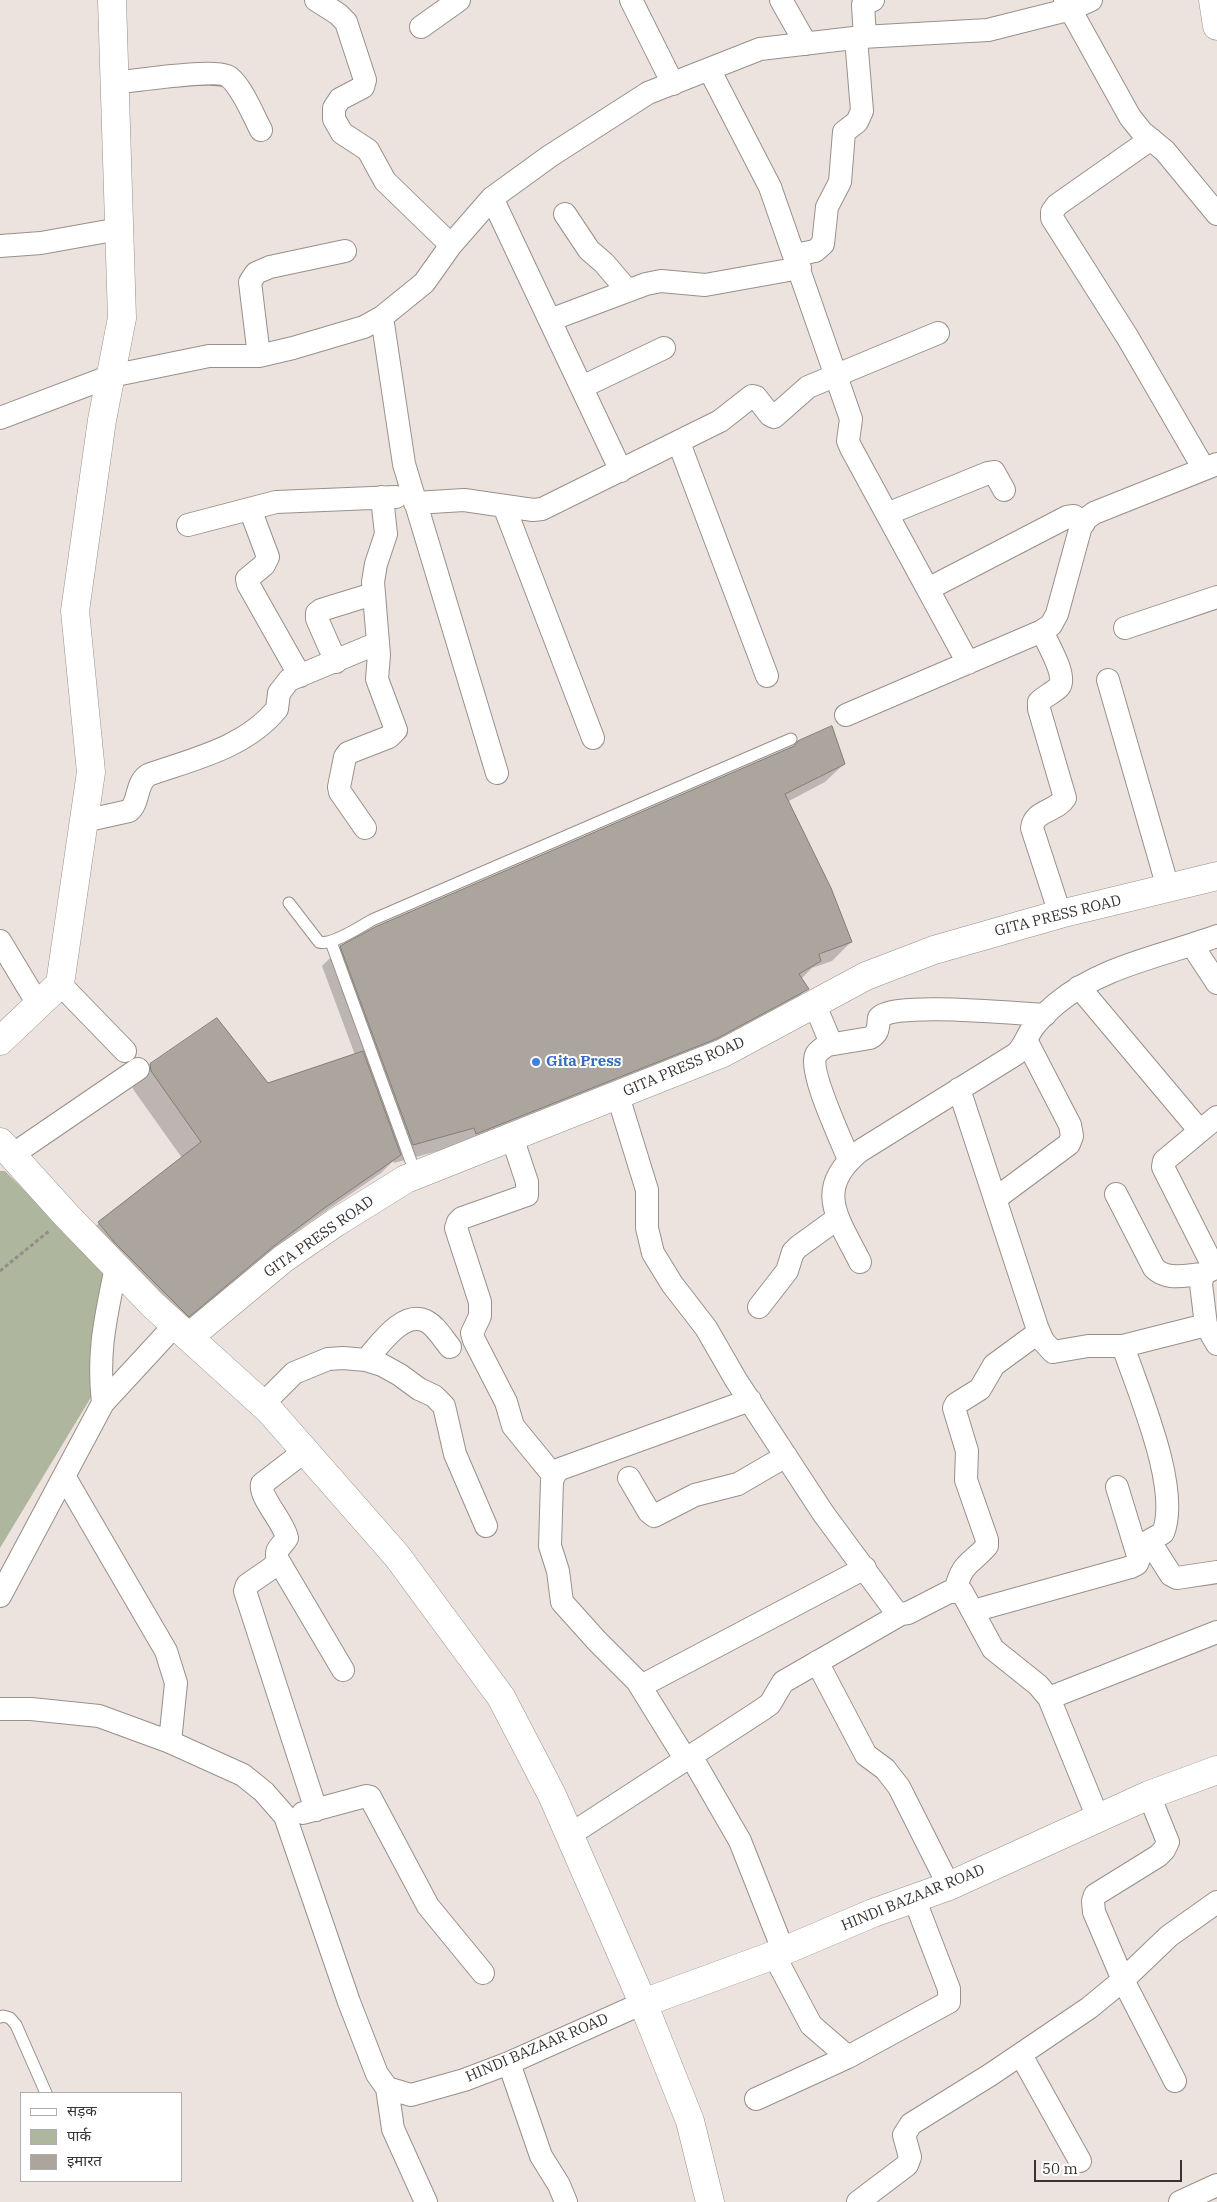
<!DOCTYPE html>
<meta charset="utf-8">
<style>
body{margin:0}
#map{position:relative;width:1217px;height:2202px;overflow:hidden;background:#ece3de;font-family:"IBM Plex Serif","Noto Sans Devanagari",serif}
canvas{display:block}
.legend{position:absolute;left:20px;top:2092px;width:162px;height:90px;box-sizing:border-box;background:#fff;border:1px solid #afaead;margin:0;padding:6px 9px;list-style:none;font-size:15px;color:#383432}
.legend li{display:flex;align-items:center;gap:10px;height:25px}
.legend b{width:25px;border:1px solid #afaead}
.scale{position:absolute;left:1034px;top:2160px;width:148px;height:22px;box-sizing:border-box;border:2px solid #383432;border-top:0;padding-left:6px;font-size:15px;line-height:18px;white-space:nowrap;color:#383432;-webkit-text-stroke:4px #fff;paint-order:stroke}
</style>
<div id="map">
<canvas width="1217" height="2202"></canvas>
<ul class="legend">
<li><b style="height:6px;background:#fff"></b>सड़क</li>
<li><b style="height:14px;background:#aeb79d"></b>पार्क</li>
<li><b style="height:14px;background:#aba59e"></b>इमारत</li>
</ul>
<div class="scale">50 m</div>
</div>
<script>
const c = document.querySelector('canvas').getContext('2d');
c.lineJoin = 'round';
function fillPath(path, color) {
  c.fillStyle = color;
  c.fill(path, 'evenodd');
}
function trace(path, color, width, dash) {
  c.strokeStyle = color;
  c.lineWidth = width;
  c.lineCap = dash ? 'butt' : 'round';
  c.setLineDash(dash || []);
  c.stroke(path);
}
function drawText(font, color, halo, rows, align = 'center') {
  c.font = font + ' "IBM Plex Serif",serif';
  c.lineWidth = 4;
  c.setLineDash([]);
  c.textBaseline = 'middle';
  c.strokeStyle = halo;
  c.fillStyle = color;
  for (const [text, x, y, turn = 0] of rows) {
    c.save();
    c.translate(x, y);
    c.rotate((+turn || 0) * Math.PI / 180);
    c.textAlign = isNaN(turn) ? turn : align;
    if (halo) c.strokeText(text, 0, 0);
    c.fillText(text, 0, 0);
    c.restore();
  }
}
fillPath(new Path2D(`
 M0,1171H5L104,1270L99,1384L0,1548Z`), '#aeb79d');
fillPath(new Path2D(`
 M844,764L825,782L787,802L851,942L832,961L812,968L801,979L807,988L789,1007L696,1057L456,1146L394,1163L393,1161L381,1173L304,1226L254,1265L171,1334L81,1240L99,1223L182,1158L133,1089L132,1083L150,1065L267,1085L355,1055L322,966L341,947Z`), '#0003');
const building = new Path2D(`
 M832,726L845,764L785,794L831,888L852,942L819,954L821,961L799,974L809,989L716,1039L476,1134L474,1128L413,1145L340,946L375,927L794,746L798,741Z
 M217,1018L268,1083L363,1051L401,1155L323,1209L274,1246L189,1317L114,1242L98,1222L201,1142L151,1071L150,1064Z`);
fillPath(building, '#aba59e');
trace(building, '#837c76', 1);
const lane = new Path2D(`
 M289,903L319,942C331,946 360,927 372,920L791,739
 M331,942L416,1175
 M0,2017L3,2016L10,2018L16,2025L46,2093`);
const street = new Path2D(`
 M316,0L338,14L346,22L365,80L363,87L340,99L334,108V119L342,133L368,150L385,181L451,245
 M631,0L673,84
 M781,0L806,44
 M1065,0L1130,117L1142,132L1165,151L1217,214
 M421,27L459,0
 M865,37L863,5L873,0
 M709,69L770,187L851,419L848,441L851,448L968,663
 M114,83C133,81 218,68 229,77C242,87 253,115 261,130
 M1151,139L1057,205L1052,212V218L1128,338L1204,469
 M492,198L621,471
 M565,214L589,250L604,263L628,291
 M0,246L41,243L119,229
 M795,255L815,251L823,244L827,207L840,182L844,132L857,122L862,111L856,38
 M382,317L404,464L497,773
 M550,320L646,284L661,281L705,285L800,268
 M259,356L250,282L256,273L270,267L345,251
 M582,387L664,348
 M0,418L111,376L209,356H259L293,348L364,327L382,317L424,283L451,245L492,198L550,156L648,93L760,49L862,37L988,30L1071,9L1091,0
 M679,443L767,676
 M415,503L464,500L533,510L542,509L720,421L752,396L756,397L770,415L774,417L808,387L938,333
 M504,506L593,738
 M250,509L268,557L264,565L247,579L248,584L300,676
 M887,514L988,473L994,472L1004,490
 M188,525L276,502L396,497
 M928,589L1067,517L1074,516L1084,523
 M1125,628L1217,597
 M1042,631C1047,643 1068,677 1059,687C1053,693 1045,696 1039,702V709L1065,798C1056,812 1034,810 1032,828L1060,914
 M336,662L317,619V613L321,610L373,594
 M1108,680L1168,888
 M846,715L1042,631L1051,625L1057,614L1081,526L1086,519L1094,513L1217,464
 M84,821L129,811C140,802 135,784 148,775C193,759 245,748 277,709L279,693L289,680L378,643
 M365,828L340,792L339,787L345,757L348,753L389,737L396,730L377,679L379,655L373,582L376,564L386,534L382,497
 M0,941L38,1004
 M1192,945L1217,983
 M60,984L125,1051
 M1079,987L1200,1131
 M815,1005L830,1041C827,1047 819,1049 816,1055C808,1071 842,1141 849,1160
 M828,1045L870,1038C879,1033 878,1027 879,1018C891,1001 1019,1014 1045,1015
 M959,1089L1037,1327L1043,1341L1053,1352L1088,1346H1123L1206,1325L1201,1284L1203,1274L1217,1267
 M618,1096L647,1190V1228L653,1253L672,1284L706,1328L736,1380L823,1513L896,1612L901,1614L908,1613L949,1592H962L993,1649L1038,1685L1049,1698L1098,1818
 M512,1137L527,1182V1195L462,1218L458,1222L456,1228L480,1302V1316L472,1333L474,1340L506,1402L513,1426L553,1475
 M12,1155L138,1069
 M1116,1194L1154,1268C1167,1281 1185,1275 1203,1274
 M995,1199L1069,1144L1072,1136L1070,1125L1026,1040
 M860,1262C838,1218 813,1189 860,1151L1016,1054C1024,1047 1026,1038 1032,1029C1038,1020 1048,1011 1056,1004C1101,966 1163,956 1217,936
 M1214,1268L1163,1167L1164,1161L1217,1117
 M759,1307L787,1271L793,1252L798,1247L838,1218
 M1206,1325L1217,1344
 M1123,1346C1138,1391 1181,1489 1163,1533L1136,1548
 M366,1360C379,1346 402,1310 426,1321C436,1326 443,1339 450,1347
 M103,1403C97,1351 106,1317 116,1267
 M263,1404L294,1373L328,1359L343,1358L366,1360L382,1365L400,1375L419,1389L434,1396L444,1406L455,1454L486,1526
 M305,1451L262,1484C259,1497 284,1522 287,1538C282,1547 274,1548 278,1560L273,1567L247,1585L245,1591L316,1810
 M64,1476L166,1651L176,1683L170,1742
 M629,1478L649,1512L654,1516L695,1495L738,1484L786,1456
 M1150,1542L1171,1575L1177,1578L1217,1572
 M278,1560L343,1670
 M955,1591C963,1561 969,1566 987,1546V1540L966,1480L967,1451L954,1408L956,1404L980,1389L994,1365L1039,1332
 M0,1596L103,1403L175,1325
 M973,1611L1131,1567L1137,1564L1139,1559L1117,1487
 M817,1662L866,1755L885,1769L899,1787L949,1886
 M641,1686L865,1568
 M1049,1698L1217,1632
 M0,1709H31L99,1716L170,1742L243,1775L264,1792L285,1816L349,2002L377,2074L387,2088L411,2095L464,2080L509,2063L643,2003
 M691,1756L740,1841L783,1950
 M686,1760L637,1681L597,1641L562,1602L558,1571L550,1546L552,1481L556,1472L560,1469L750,1400
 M1149,1795L1168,1842L1164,1850L1158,1856L1095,1895L1093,1901L1094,1912L1123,1980L1175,2081
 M303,1813L366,1796L370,1797L428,1906L483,1973
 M568,1836L763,1709L770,1704L783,1682L901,1614
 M774,1955L811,2025L848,2057L949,2002V1989L914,1898
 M1021,2055L1080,2161
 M509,2063L541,2156L559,2185L566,2202
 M387,2088L393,2129L426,2202
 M756,2099L848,2057
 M858,2202L907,2165L910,2157L904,2135L911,2124L990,2075L1089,2008L1123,1980L1169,1936L1217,1902
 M1180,2202L1217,2185`);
const secondary = new Path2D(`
 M1213,0L1217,26
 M0,1041L60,984L91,772L75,611L102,420L122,318L112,0
 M0,1142L67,1216L153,1305L269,1410L397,1556L501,1697L552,1795L643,2003L690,2121L710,2202
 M189,1337L283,1259L335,1223L406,1179L723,1053L866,976L934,950L1060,914L1217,876
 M643,2003L774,1955L873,1913L949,1886L1149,1795L1217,1770`);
trace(lane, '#98908a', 13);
trace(street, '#98908a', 24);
trace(secondary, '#98908a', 29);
trace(new Path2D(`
 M0,1271L49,1231`), '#938c89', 3, [4, 2.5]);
trace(lane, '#fff', 11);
trace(street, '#fff', 22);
trace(secondary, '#fff', 28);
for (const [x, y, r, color] of [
 [536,1062,5,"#3f7fe0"]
]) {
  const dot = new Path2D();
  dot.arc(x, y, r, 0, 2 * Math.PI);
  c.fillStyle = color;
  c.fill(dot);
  trace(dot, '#fff', 2);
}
drawText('15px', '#383432', '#fff', [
 ["GITA PRESS ROAD",1058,916,-14],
 ["GITA PRESS ROAD",684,1067,-23],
 ["GITA PRESS ROAD",319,1237,-35],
 ["HINDI BAZAAR ROAD",913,1898,-22],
 ["HINDI BAZAAR ROAD",537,2048,-23]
]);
drawText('bold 15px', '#366cbe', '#fff', [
 ["Gita Press",546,1062]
], 'left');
</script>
